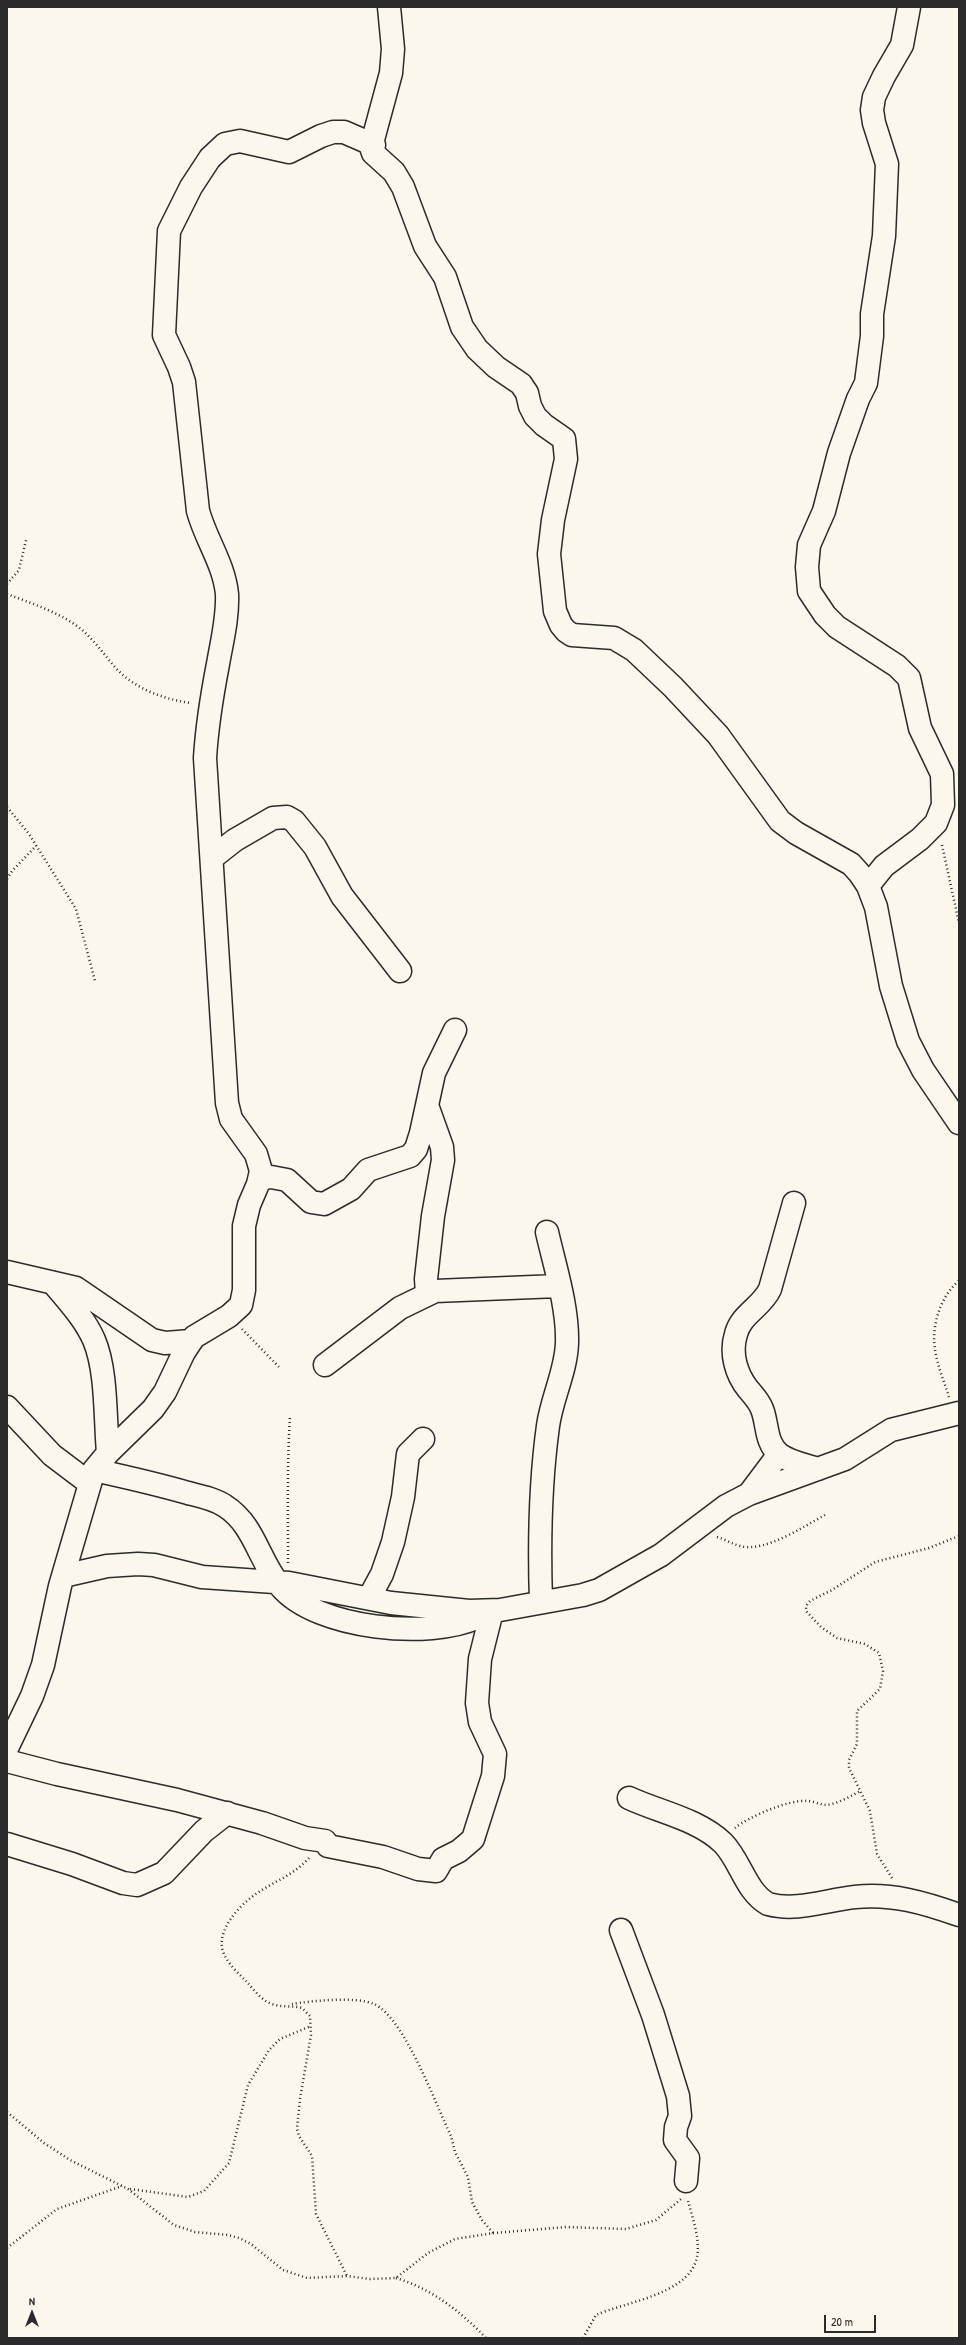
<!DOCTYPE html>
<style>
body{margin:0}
#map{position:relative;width:966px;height:2345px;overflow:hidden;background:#fbf7ec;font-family:"Patrick Hand",sans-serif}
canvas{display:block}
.frame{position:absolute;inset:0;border:8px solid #2b2b2b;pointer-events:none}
.north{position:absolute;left:12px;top:2293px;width:40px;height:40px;-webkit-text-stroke:3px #fbf7ec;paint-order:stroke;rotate:0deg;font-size:11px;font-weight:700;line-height:16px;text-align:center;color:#2b2b2b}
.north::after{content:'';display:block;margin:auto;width:14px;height:18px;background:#2b2b2b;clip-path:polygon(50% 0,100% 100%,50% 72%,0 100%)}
.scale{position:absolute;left:824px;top:2315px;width:52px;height:18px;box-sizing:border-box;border:2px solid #2b2b2b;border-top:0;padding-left:5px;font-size:12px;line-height:14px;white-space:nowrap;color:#2b2b2b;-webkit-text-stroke:3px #fbf7ec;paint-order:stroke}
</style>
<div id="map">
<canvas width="966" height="2345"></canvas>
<div class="frame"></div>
<div class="north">N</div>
<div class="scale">20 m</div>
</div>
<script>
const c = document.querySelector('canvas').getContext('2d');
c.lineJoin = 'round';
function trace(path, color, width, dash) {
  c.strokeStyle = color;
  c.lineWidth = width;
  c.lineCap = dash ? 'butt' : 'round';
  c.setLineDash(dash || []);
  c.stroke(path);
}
const minor = new Path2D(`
 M389,7L393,49L391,73L371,147L373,153L394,172L403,187L425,246L445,277L462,327L477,349L496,367L521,384L527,393L530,406L535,416L544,425L564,439L566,459L553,520L549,554L555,611L561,625L566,631L572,635L614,638L634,650L673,687L718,735L780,821L796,833L851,864L860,874L868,886L876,907L891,986L908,1041L923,1070L959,1123
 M212,858L235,840L273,818L287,817L294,821L315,847L342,896L400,971
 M868,886L884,866L920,839L936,823L943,805L942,774L920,728L909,678L897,666L837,627L825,615L809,591L807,567L809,545L824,511L839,453L858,399L866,383L872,336V314L884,236L887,164L874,123L872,110L874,97L884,76L902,45L909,7
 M260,1179L271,1177L287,1180L311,1202L324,1204L351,1189L368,1170L410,1156L416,1149L421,1133L434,1073L455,1030
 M794,1203L770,1289C762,1307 741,1314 736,1334C730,1353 736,1374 748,1389C753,1395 759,1401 762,1409C768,1424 765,1442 779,1454C789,1462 806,1465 818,1469
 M7,1272L76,1288L152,1340L165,1343L191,1341
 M53,1283C67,1300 85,1319 94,1340C107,1370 105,1419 108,1453
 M427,1294L426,1279L433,1216L443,1160L442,1147L428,1108
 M325,1365L400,1308L435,1291L558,1286
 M7,1407L52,1455L89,1483
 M94,1470C126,1477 157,1484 188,1493C200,1496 215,1499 225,1506C255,1525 259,1562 281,1587C317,1629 430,1640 478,1617
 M749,1494L779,1454
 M63,1576L107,1566L138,1564L154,1565L202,1577L289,1583L391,1603L469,1611L500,1610L583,1595L599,1590L661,1555L726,1506L749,1494L845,1459L891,1430L959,1413
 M369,1598L382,1574L393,1542L403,1497L408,1454L423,1439
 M541,1602C539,1543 540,1484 548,1426C552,1397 566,1372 567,1343C568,1307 555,1267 547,1232
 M7,1748L32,1696L43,1665L60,1586L94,1470L108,1453L153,1409L165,1392L184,1352L194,1337L229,1316L241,1305L244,1290V1226L249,1205L258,1184L261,1171L256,1154L231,1119L227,1103L205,758C207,726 212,695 218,664C222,641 228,618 227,594C224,564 206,540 198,511L184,382L179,367L164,335L169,231L191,187L210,158L225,144L240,141L289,152L321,136L333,132H344L374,145
 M7,1761L57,1774L177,1800L262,1823L305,1838L325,1841L328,1846L383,1857L418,1869L436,1871L443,1859L459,1851L473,1839L493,1776L495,1754L480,1722L477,1703L480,1659L492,1611
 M629,1798C659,1812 698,1819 723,1843C740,1860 746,1892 768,1904C797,1912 826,1900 855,1897C892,1893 925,1903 959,1915
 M7,1844L72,1864L123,1883L137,1885L164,1873L204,1831L227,1813
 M621,1930L653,2015L678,2096L680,2116L676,2127L675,2140L688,2158L686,2181`);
trace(minor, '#2b2b2b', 25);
trace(new Path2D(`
 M7,584L19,570L26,540
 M7,594C31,603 61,613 81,629C94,640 103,653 114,666C133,688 162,699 191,703
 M7,807L29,834L76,909L95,981
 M942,845L959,923
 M7,879L12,871L36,846
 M242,1329L279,1367
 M949,1397C944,1381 937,1365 935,1349C931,1326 941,1295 959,1281
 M717,1537C725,1539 732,1544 740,1546C765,1553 804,1526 825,1515
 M288,1563C288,1514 287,1465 290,1416
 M735,1828C748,1817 790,1799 807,1801C816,1801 822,1807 831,1804C841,1802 851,1796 860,1791
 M309,1858C290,1879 267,1883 247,1901C234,1912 215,1935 224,1954C229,1965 239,1974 247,1982C254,1990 262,2001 272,2004C282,2008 292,2005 302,2008L310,2016L311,2035L300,2099L297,2129L299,2136L312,2156L316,2214L347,2276
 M892,1878L877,1854L870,1811L849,1768V1760L857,1744V1711L880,1689L883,1671L879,1653L865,1644L837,1638L821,1627L806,1611V1606L810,1601L832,1590L875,1562L929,1548L959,1536
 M292,2004C311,2001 356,1996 374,2004C404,2017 436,2105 451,2136L455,2152L468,2177L472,2202L482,2220L493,2233
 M7,2112L44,2143L70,2160L128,2189L174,2225L195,2232L228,2235L239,2238L251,2244L283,2270L307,2278L347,2276L370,2279L396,2278L428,2253L455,2239L494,2233L566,2227L626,2229L656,2220L681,2199
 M130,2189L188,2197L204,2191L229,2163L248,2085L269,2050L280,2039L311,2026
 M7,2248L57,2209L122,2186
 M396,2278C432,2289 460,2311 486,2338
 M583,2338L596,2315C625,2302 685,2295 696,2261C702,2242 692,2218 688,2200`), '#2b2b2b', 2.5, [1, 3]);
trace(minor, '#fbf7ec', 22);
</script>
